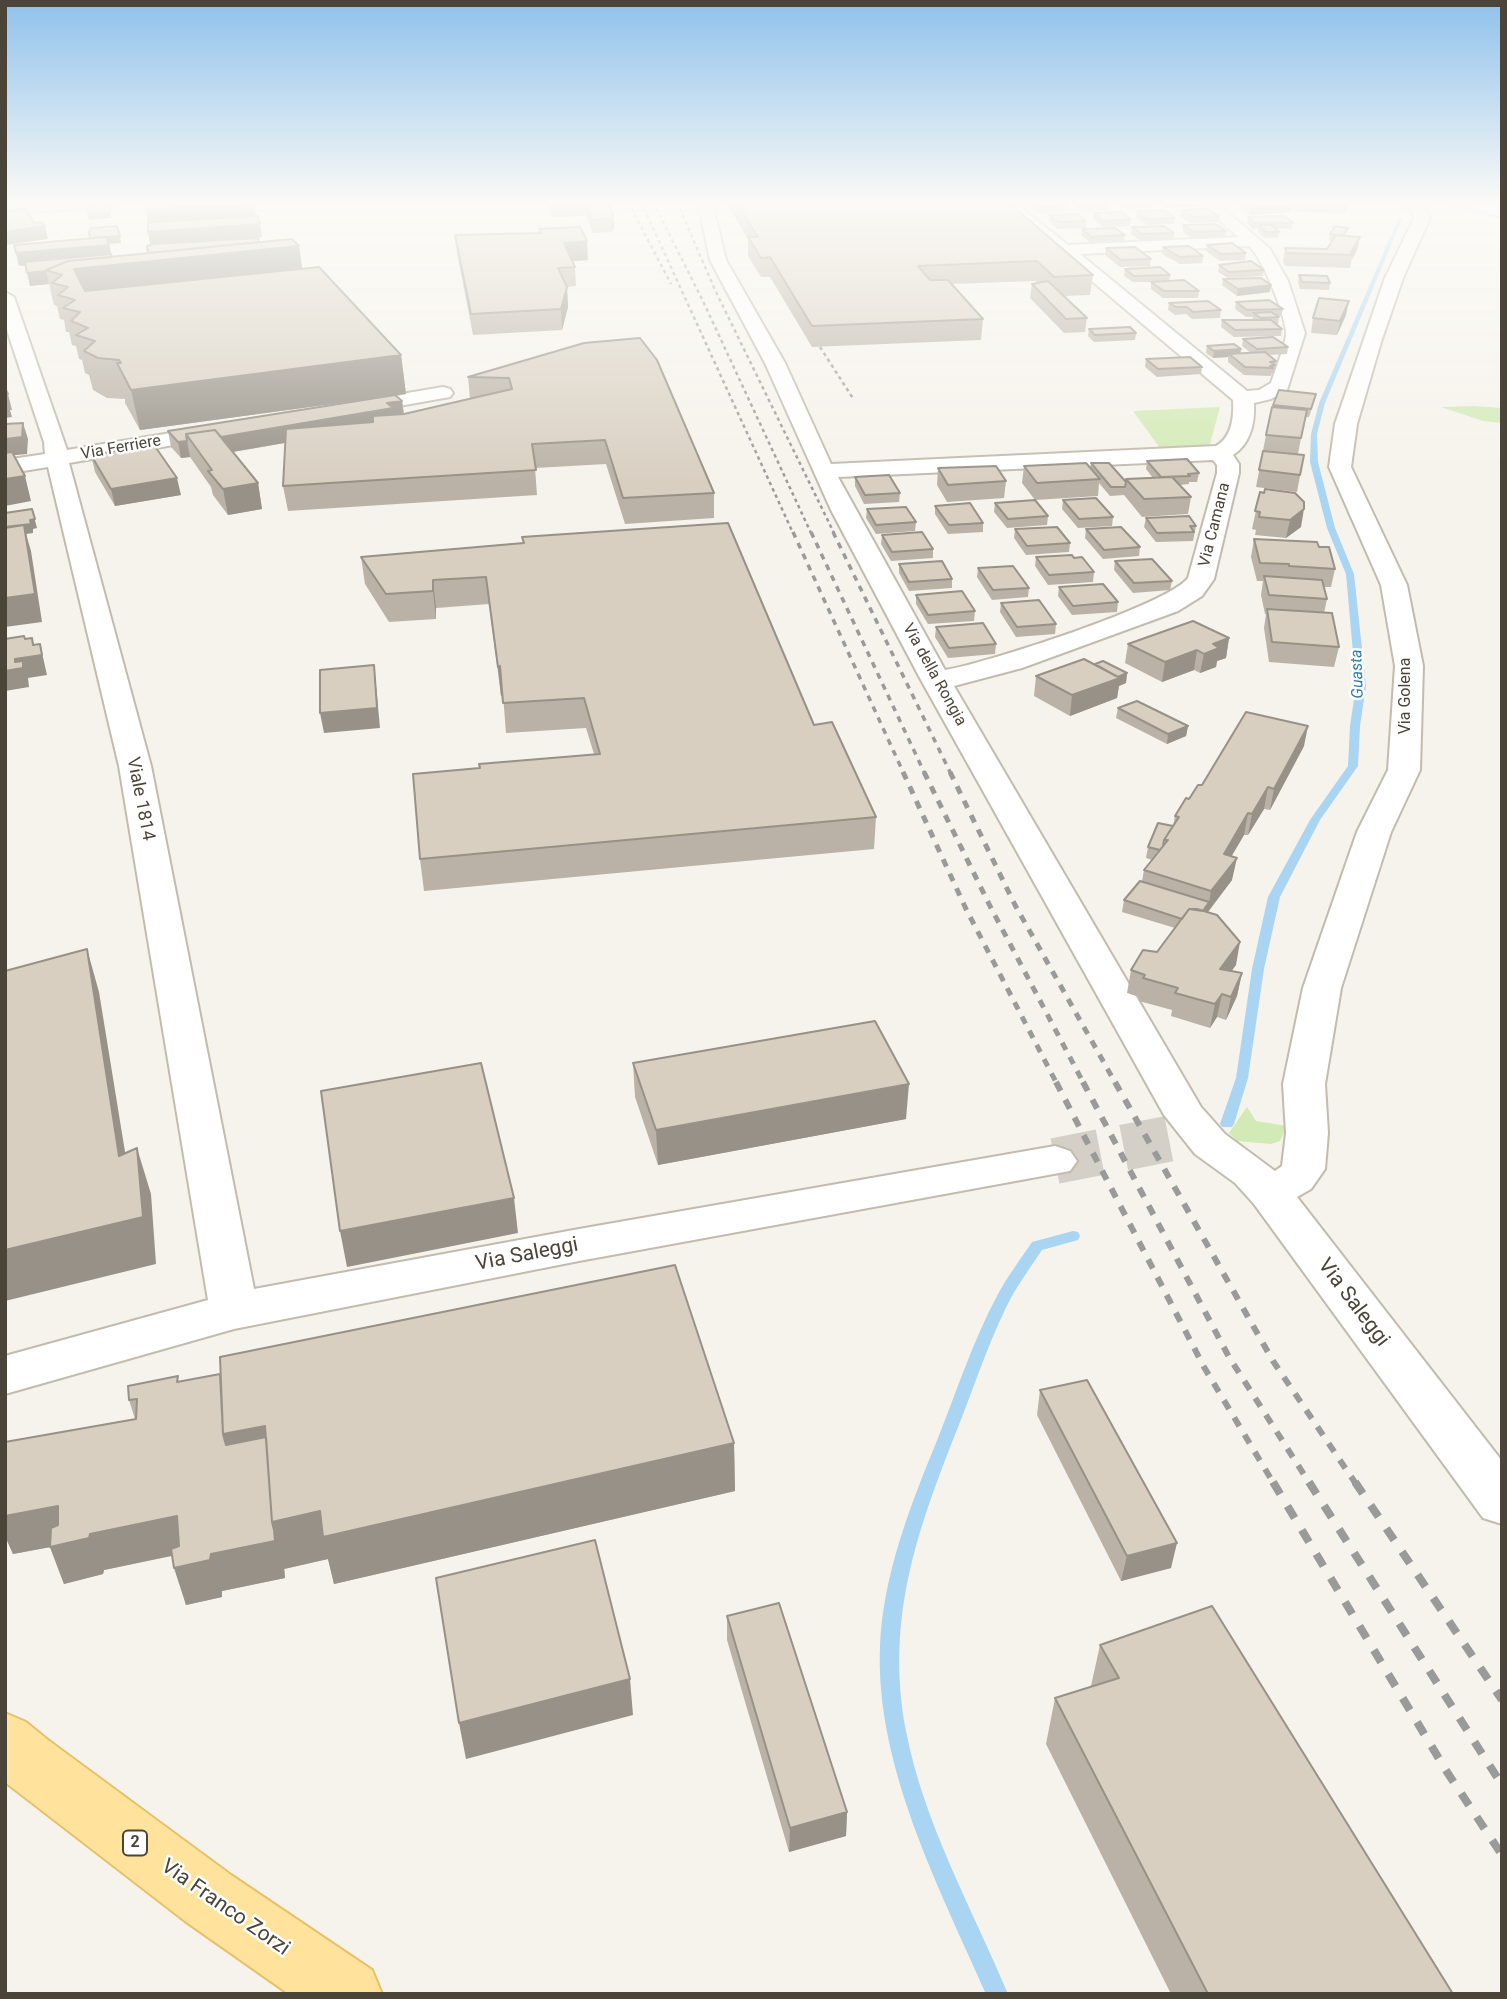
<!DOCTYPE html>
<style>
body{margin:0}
#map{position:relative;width:1507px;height:1999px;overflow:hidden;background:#f6f3ec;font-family:Roboto,sans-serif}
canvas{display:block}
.frame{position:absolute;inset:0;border:7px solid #4b4439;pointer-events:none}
</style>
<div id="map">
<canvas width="1507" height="1999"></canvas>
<div class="frame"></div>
</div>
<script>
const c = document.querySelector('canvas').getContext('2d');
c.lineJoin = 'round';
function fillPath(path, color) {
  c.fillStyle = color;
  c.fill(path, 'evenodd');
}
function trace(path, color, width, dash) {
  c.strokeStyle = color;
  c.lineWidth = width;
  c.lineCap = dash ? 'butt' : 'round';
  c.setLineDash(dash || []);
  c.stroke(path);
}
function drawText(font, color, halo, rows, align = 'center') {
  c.font = font + ' Roboto,sans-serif';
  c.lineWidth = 5;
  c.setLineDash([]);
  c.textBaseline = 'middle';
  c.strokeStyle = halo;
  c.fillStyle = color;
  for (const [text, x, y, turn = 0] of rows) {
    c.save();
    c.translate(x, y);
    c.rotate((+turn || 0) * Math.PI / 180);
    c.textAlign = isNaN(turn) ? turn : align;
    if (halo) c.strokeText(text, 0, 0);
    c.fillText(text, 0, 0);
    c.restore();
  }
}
fillPath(new Path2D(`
 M1474,406L1502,408V423L1483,421L1441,407Z
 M1220,407L1209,448H1160L1133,411Z
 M1247,1107L1256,1121L1287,1126L1280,1141L1271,1144L1237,1141L1229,1133Z`), '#d2eab5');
fillPath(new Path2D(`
 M1435,202H1442L1502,216V219Z
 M1400,218L1402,219L1325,403L1317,434L1318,462L1335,528L1354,574L1366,686L1360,726L1358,766L1320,820L1280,897L1264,969L1248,1078L1234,1124L1232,1127H1222L1220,1124L1236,1078L1252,969L1268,897L1310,820L1348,766L1350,726L1356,686L1346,574L1327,528L1310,462L1311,434L1319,403L1398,219Z
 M1073,1231L1078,1232L1080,1236L1078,1240L1042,1250C1032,1265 1022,1279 1013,1294C992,1333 978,1376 962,1417C920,1523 884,1615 906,1731C924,1824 972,1908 1008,1994H986C939,1887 875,1766 880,1646C883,1574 911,1504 938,1438C957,1390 973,1341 997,1296C1007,1277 1020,1260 1032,1242Z`), '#a9d4f2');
trace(new Path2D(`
 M1055,1161L1183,1136`), '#d4d0c8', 46, [46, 24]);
const minor = new Path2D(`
 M53,202H117L110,206L5,214V205Z
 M698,202H712L726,260L785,363L831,464L1216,446C1232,437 1234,418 1233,400L998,202H1014L1068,245L1238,237L1200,202H1216L1270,249L1288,281L1305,333L1287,390L1271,399L1254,403C1255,423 1251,443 1233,455L1239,464V473L1214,579L1202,596L1178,611L1022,668L954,686L1201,1107L1225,1134L1275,1171L1282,1166L1286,1133L1283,1084L1303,988L1357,832L1388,770L1395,666L1381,585L1329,467L1335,424L1363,342L1385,278L1414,218L1412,211L1398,202C1414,202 1424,201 1430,218L1403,278L1381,342L1357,424L1351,467L1407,585L1423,666L1420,770L1391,832L1341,988L1325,1084L1328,1133L1325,1169L1311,1189L1297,1197L1502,1461V1524L1483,1518L1254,1204L1235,1183L1195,1154L1164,1115L921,680L831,510L765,363L710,260ZM1249,246C1262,257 1288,320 1286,336C1283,351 1276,368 1271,383L1259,390L1247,391L1080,254ZM1213,460L1217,465V473L1188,578C1168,605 984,664 945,670L838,477Z
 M5,292L14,297L67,450L220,425L228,426L231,431L228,436L220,437L69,463L151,766L254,1289L579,1229L1055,1146L1070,1151L1077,1161L1070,1171L579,1261L234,1329L5,1394V1356L208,1300L119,766L48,467L5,474V460L45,454L44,442L5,324Z
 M443,387L450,389L453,393L450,397L348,415L341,413L338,409L341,405L348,403Z`);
const primary = new Path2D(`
 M5,1713L26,1722L48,1740L231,1875L372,1970L382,1994H289L185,1921L5,1782Z`);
trace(minor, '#c2bbae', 4);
trace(primary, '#e6c16a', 4);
fillPath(minor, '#fff');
fillPath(primary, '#ffe39c');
trace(new Path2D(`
 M628,202L671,284
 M641,202L793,533
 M653,202L702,299L811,533
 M677,202L715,290L834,533
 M820,347L854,400`), '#9a9a9a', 2.5, [3.5, 3.5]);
trace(new Path2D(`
 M793,532L904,774
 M811,532L925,774
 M833,532L951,774`), '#9a9a9a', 3.5, [6, 6]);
trace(new Path2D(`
 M903,772L966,909L1057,1084
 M924,772L990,906L1084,1084
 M950,772L1015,905L1116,1084`), '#9a9a9a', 5, [8, 8]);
trace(new Path2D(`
 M1056,1082L1204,1367L1274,1484
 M1083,1082L1229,1357L1310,1484
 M1115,1082L1273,1361L1356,1484`), '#9a9a9a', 6, [10, 10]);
trace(new Path2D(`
 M1273,1482L1447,1772L1502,1855
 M1309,1482L1502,1785
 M1355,1482L1502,1700`), '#9a9a9a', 8, [14, 14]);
fillPath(new Path2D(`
 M548,202H605L613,215L614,227L612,232L593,233L586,216L552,217Z
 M726,202H1008L1093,275L1090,295L1064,296L1087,318L1085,332L1064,333L1030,298L1032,284L1038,283L1035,281L952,284L983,319L981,340L812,347L770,277H761L748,256V239Z
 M1030,202H1061L1066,206L1065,212L1038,213L1029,206Z
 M1073,202H1106L1109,204L1108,210L1082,211L1073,204Z
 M1114,202H1152L1151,208L1124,209Z
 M1158,202H1198V206L1167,208Z
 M1242,202L1292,205V202L1347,206L1346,213L1298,212L1291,208V212L1250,215L1241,208Z
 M1181,210L1219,216L1218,222L1191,223L1180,216Z
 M1137,211L1175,218L1174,224L1147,225L1136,218Z
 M1094,213L1131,219L1130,226L1103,227L1093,219Z
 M1049,215L1086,221V228L1058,229L1049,221Z
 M1248,217L1293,223L1292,229H1276L1279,232L1278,238H1265L1258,232V229L1254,230L1247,223Z
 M1183,225L1226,231L1225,237L1193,239L1183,232Z
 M1132,227L1174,233L1173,239L1141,241L1131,234Z
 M539,229L588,260L572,261L575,267L576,286L567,287L568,307L562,330L473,335L457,253L455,235L539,233Z
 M1082,229L1125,235L1124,242L1091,243L1082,236Z
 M1330,234H1346L1345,236L1360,237L1357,250L1352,259L1350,268L1285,266L1283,261L1285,248L1327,249L1332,241H1329Z
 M259,242L299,246L302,269L401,355L406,394L396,396L402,401L404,414L470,399L468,377L584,343L714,493V518L625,524L606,464L535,468L537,495L288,511L283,486L285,443L233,452L258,483L262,509L228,515L213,495L211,487L190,457L181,458L171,447L168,431L384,397L140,430L125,403V399L107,398L93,390L89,375L85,373L82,360L79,359L76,346L72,345L69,332H66L64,320L60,319L57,306L54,305L49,284L30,286L26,265L19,266L14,245L121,243H109L112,257Z
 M1207,245L1246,253L1245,260L1220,261L1206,251Z
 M1163,247L1203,256L1202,263L1180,264L1162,254Z
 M1106,248L1151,259L1150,266L1120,267L1105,255Z
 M1219,265L1264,270L1263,276L1228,278L1218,272Z
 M1125,269L1170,275L1169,281L1199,291L1198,298H1163L1151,289V282H1133L1124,276Z
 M1299,275L1330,283L1329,290L1300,289L1298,282Z
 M1223,279L1270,292L1237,296L1222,285Z
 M1236,302L1283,309L1281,316H1277L1279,317L1278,325L1282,329L1281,336L1234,337L1221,327L1222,320H1252L1253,317H1246L1235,309Z
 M1169,303L1221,310L1220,318L1192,319L1186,314L1175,315L1168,310Z
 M1346,315L1337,335L1311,333L1313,318Z
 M1089,329L1136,333L1135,340L1094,342L1088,336Z
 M1243,339L1288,347L1287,354L1269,355L1276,361L1274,373H1272L1271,376L1244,375L1228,362V357L1213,358L1206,353L1207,346L1241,349L1240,354L1251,353L1242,346Z
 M1146,359L1202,367L1201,374L1157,377L1145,367Z
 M1279,390L1314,402L1309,417H1305L1298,454L1304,455L1297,492L1256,487L1266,435L1273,407Z
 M91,455L181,495L115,506L95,472Z
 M1147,461L1199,473L1197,482H1189V484L1180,485L1191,497L1188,514L1142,517L1124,495L1110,496L1099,483L1098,496L1035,500L1022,483L1024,466L1091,469V463L1126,482V479L1153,478L1146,469Z
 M938,468L1006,481L1004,498L947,502L937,485Z
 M855,477L900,493L899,502L864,504L855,486Z
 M1260,492L1301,527L1286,538L1255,535L1256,530L1252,529Z
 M1063,500L1113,517L1112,526L1078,528L1062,509Z
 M995,503L1048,516L1047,525L1007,528L994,512Z
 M935,506L983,523V532L948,534L935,514Z
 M867,509L916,522L915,531L876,534L866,518Z
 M1146,518L1196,526L1193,541L1156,542L1144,527Z
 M1015,529L1070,543L1069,552L1026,555L1014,538Z
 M1086,529L1140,547L1139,556L1103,559L1085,538Z
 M882,535L933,549V558L891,561L881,544Z
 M522,537L814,725L876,817L874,849L424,891L420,859L480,768L479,764L594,754L586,728L506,733L503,695L501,696L489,604L436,608V619L389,622L365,584L361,557L523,543Z
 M1254,539L1319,547L1335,569L1331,587H1324L1327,599L1324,613L1339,647L1334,667L1269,662L1264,628L1266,614H1265L1261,595L1263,581H1257L1251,557Z
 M1036,557L1074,558L1094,572L1093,582L1048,585L1035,566Z
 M1115,561L1172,581L1170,590L1133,593L1114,570Z
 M899,564L952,579V588L909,591L899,573Z
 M978,568L1029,588L1028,597L992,600L977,577Z
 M1059,587L1118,602L1117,612L1072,615L1058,596Z
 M916,595L975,611L974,621L928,624L916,604Z
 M1001,603L1056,624L1055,634L1016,637L1000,612Z
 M936,627L996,644L995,654L948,658L935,637Z
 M1229,638L1226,658L1217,661L1216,667L1200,673L1194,670L1162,682L1125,663L1128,644Z
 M1095,664L1127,673L1126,683L1119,686L1117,698L1070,716L1034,696L1036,676Z
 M1118,708L1188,726L1186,736L1167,744L1116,718Z
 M1304,746L1270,810L1264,809L1248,835H1244L1231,856L1232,880L1208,912L1236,965L1231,971L1242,973L1237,996L1226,1020L1217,1017L1210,1028L1171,1016L1172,1010L1139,1001V997L1127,993L1131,970L1157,952L1175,928L1122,912L1124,900L1142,881L1144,870L1152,860L1146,858L1148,847L1173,826L1175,816L1202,785Z
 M633,1063L906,1119L658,1165L635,1097Z
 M180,1382L734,1443L735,1491L334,1584L328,1559L284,1569V1567L285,1578L222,1591V1597L186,1605L172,1556L104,1570L103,1574L64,1584L50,1547L13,1554L5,1536V1442L135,1419L129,1400Z
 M1040,1390L1171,1568L1121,1581L1037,1415Z
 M727,1616L847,1812L846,1836L789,1852L727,1640Z
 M1100,1645L1453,1994H1171L1046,1744L1055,1698L1091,1686Z`), '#bab2a6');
fillPath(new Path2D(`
 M5,202H32L5,204Z
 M111,202V218L89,220L88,214Z
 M254,203L256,216L148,223L146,210Z
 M1292,205L1291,212L1250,215L1251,209Z
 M613,215L614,227L612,232L611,219Z
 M260,224L262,237L150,244L148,232Z
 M45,226L48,239L5,245V232Z
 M120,236L121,243L91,245L90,238Z
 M1360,237L1357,250L1352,259L1353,255L1351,252Z
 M587,241L588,260L565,262L564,243Z
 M109,245L112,258L19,266L16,253Z
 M299,246L304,280L82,304L62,275L48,271Z
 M46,271L49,284L30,286L27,273Z
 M1271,285L1270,292L1237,296L1238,289Z
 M567,287L568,307L562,330L561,309Z
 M1349,301L1346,315L1337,335L1340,321Z
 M1241,349L1240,356L1229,354L1228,357L1213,358L1214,351Z
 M401,355L406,394L140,430L131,390Z
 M6,394H8L12,410H10L12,417L5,418Z
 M402,401L404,417L395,424L220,454L190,441Z
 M23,423L28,439L27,454L5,456V439Z
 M187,441L190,457L181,458L178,442Z
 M25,476L31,501L5,506V479Z
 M177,478L181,495L115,506L111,489Z
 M258,483L262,509L228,515L223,489Z
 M32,509L37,528L33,529V533L26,534L31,551L42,622L5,627V537L30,520Z
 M1304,509L1301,527L1286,538L1290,520Z
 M433,580L436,608V619L433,591Z
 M32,638L37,656L40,644L47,675L28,678L29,687L5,691V671L15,659L30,657L33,645Z
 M1229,638L1226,658L1217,661L1216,667L1200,673L1204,654L1213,644Z
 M1197,650L1194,670L1162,682L1165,662Z
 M374,665L376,685L380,728L324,733L320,713Z
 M500,666L503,695L501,696L498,667Z
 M1127,673L1126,683L1119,686L1117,698L1070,716L1072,695Z
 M1188,726L1186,736L1167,744L1168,734Z
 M1308,726L1304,746L1270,810L1274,789Z
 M1268,787L1264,809L1248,835L1252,814Z
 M1248,813L1244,835L1220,876L1224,854Z
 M1237,858L1232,880L1207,913L1211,891Z
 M1209,902L1207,913L1195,923Z
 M1240,942L1236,965L1216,992L1220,969Z
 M87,949L99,992L133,1201L119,1156Z
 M1242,973L1237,996L1226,1020L1231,997Z
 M1222,994L1217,1017L1210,1028L1215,1004Z
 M909,1084L906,1119L658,1165L656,1130Z
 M137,1148L151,1194L156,1264L5,1301V1250Z
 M514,1198L518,1233L347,1267L340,1231Z
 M265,1426L320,1511L734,1443L735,1491L334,1584L328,1559L284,1569V1567L285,1578L222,1591V1597L186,1605L174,1568L211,1554L237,1481L223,1434Z
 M58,1506L90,1534L177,1516L189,1552L104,1570L103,1574L64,1584L50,1547L56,1546L13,1554L5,1536V1516Z
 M1177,1543L1171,1568L1121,1581L1127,1556Z
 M630,1679L633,1715L466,1759L459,1723Z
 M847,1812L846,1836L789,1852L790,1828Z`), '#979187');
const building = new Path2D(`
 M88,202H111L110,212L88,214Z
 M153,202H254V203L146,210V203Z
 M550,202H605V203H608L613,215L611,219L592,220L586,204L551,205Z
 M736,202H1008L1093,275L1054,277L1037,261L918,266L930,280H948L983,319L812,326L770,257L761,258L748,237H758Z
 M1032,202H1061L1066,206L1038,207Z
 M1078,202H1106L1109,204L1082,205Z
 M1123,202H1152L1125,203Z
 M1242,202H1287L1292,205L1251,209Z
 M1292,202H1339L1347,206H1299Z
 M25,208L28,211L26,210L5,212V210Z
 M1208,209L1219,216L1192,217L1181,210Z
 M26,210L34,223L42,222L45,226L5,232V212Z
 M1164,210L1175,218L1147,219L1137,211Z
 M1121,212L1131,219L1103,221L1094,213Z
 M1077,214L1086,221L1059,222L1049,215Z
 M258,216L260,224L148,232V223L153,222Z
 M1285,216L1293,223H1255L1248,217Z
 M1215,224L1226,231L1194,232L1183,225Z
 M1259,225H1272L1279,232H1266Z
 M117,226L120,236L90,238L89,232L91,228Z
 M1164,226L1174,233L1142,234L1132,227Z
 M1335,226L1348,228L1343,236L1330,234Z
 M580,227L587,241L564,243L575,267L558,268L567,287L561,309L471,314L455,235L541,233L539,229Z
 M1115,228L1125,235L1092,237L1082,229Z
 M1336,235L1360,237L1351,252L1353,255L1287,253L1285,248L1327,249Z
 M106,237L109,245L16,253L14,245Z
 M258,238L259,242L148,253L147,246L154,244Z
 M292,239L299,246L74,269L85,291L319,267L401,355L131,390L117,363H121L119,360L98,358L84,351L95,341L76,335L88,328L71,321L80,312L63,308L75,300L58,295L68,287L52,283L62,275L46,270L68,261Z
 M1232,243L1246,253L1221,254L1207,245Z
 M1189,246L1203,256L1180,257L1163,247Z
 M1135,247L1151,259L1121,260L1106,248Z
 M111,254L112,257L68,261L46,270V271L27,273L25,262Z
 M1251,261L1264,270L1229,272L1219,265Z
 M1160,267L1170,275L1134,276L1125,269Z
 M1299,275L1327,276L1330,283L1302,282Z
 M1261,278L1271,285L1238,289L1223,279Z
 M1184,280L1199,291H1164L1151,282Z
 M1048,281L1087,318L1066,319L1032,284Z
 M1319,298L1349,301L1340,321L1313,318Z
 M1269,300L1283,309L1247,310L1236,302Z
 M1208,301L1221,310L1193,312L1187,307H1176L1169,303Z
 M1271,312L1279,317L1261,318L1253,313Z
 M1222,320H1271L1282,329L1235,330Z
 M1130,327L1136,333L1095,335L1089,329Z
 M1273,337L1288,347L1257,349L1243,339Z
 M640,338L657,360L714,493L623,498L605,440L532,444L536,470L283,486L286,429L373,422V416L404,414L512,389L509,378L468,377L584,343Z
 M1234,344L1241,349L1214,351L1207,346Z
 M1265,352L1276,361L1270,362L1275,365L1270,366L1273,368L1245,367L1229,354Z
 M1190,357L1202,367L1158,369L1146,359Z
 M5,388L8,394H6L8,401L5,402Z
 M1279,390L1316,394L1311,409L1273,405Z
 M395,395L402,401L387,403L393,408L221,437L215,430L186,434L187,441L178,442L168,431Z
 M1272,407L1307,410L1301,438L1266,435Z
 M23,423L22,437L5,439V424Z
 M215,430L258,483L223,489L208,471L212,470L186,434Z
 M154,445L177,478L111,489L91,455Z
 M1263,451L1304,455L1300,475L1259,470Z
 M12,452L25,476L5,479V453Z
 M1187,459L1199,473L1188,474L1190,476L1161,477L1147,461Z
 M1086,463L1100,479L1037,483L1024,466Z
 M1091,463H1109L1126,482L1125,487H1111Z
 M996,466L1006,481L948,485L938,468Z
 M889,475L900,493L865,495L855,477Z
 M1172,477L1191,497L1144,499L1126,479Z
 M1265,489L1295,493L1304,502V509L1290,520L1259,517L1260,512L1255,511L1260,492L1264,493Z
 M1096,498L1113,517L1079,519L1063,500Z
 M1035,500L1048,516L1008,519L995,503Z
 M970,503L983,523L949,525L935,506Z
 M906,507L916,522L876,525L867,509Z
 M32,509L35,519L30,520L31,524L5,527V513Z
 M1189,516L1196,526H1190L1194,532L1157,533L1146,518Z
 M728,523L814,725L832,722L876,817L420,859L413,774L480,768L479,764L600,754L584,698L503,703L500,666L498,667L486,577L433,580V591L386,594L361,557L524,543L522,537Z
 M24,525L35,594L5,598V528Z
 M1057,527L1070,543L1027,546L1015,529Z
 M1121,527L1140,547L1104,550L1086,529Z
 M922,532L933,549L892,552L882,535Z
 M1254,539L1317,542L1319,547H1329L1335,569L1289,566V564L1260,563Z
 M1072,555L1074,558L1082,557L1094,572L1049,575L1036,557Z
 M1152,559L1172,581L1134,583L1115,561Z
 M942,561L952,579L909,582L899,564Z
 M1013,566L1029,588L993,590L978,568Z
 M1264,576L1322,580L1327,599L1269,595Z
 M1103,584L1118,602L1073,606L1059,587Z
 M962,591L975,611L928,615L916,595Z
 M1039,600L1056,624L1017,627L1001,603Z
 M1267,609L1332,613L1339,647L1272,642Z
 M1193,621L1229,638L1213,644L1219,648L1204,654L1197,650L1165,662L1128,644Z
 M983,623L996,644L949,648L936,627Z
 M24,636L25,639L32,638L33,645L40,644L42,655L15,659V662L23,661V668L5,671V639Z
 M1084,659L1120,678L1072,695L1036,676Z
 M1103,661L1127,673L1118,677L1095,664Z
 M374,665L377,708L320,713V670Z
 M1137,701L1188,726L1168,734L1118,708Z
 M1246,712L1308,726L1274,789L1268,787L1252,814L1248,813L1224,854L1237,858L1211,891L1144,870L1168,840H1164L1179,817L1175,816L1186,798L1189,799L1198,785H1202Z
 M1158,823L1173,826L1164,840L1163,846L1160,850L1148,847Z
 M1140,881L1209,902L1203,911L1189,909L1182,919L1124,900Z
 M1189,909H1197L1217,915L1240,942L1220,969L1242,973L1231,997L1222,994L1215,1004L1175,993L1178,988L1143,978L1145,975L1131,970L1143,950L1157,952Z
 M87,949L119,1156L137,1148L143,1217L5,1250V971Z
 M875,1021L909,1084L656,1130L633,1063Z
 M481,1063L514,1198L340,1231L321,1091Z
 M675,1265L734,1443L323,1537L320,1511L272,1522L265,1426L223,1434L220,1357Z
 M220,1374L223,1434L226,1445L266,1437L272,1522L274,1530L275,1541L211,1554L210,1560L174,1568L171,1549L179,1546L177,1516L90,1534L89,1538L50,1547L51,1528L58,1525V1506L5,1516V1442L136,1419L137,1399L129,1400L128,1386L178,1376L177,1382Z
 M1087,1380L1177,1543L1127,1556L1040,1390Z
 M595,1540L630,1679L459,1723L436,1578Z
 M779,1603L847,1812L790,1828L727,1616Z
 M1212,1606L1453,1994H1208L1055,1698L1119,1678L1100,1645Z`);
fillPath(building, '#d8cfc1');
trace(building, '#979187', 2);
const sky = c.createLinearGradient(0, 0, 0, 482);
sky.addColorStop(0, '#8fc1ec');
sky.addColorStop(0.42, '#fbfaf6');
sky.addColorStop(1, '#fbfaf600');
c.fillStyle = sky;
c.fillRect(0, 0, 1507, 482);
drawText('16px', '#4b4439', '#fff', [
 ["Via Ferriere",121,448,-10],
 ["Via Camana",1215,525,-76],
 ["Via della Rongia",934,675,61],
 ["Via Golena",1406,696,-90]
]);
drawText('italic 16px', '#2e7ab2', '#fff', [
 ["Guasta",1358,674,-92]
]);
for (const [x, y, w] of [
 [135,1843,24]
]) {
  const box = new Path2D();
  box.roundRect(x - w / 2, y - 12.5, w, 25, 5);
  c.fillStyle = '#fff';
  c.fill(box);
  trace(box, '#4b4439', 2);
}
drawText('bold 16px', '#4b4439', null, [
 ["2",135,1843]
]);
drawText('18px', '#4b4439', '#fff', [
 ["Viale 1814",140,799,79]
]);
drawText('21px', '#4b4439', '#fff', [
 ["Via Saleggi",527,1255,-11],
 ["Via Saleggi",1353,1303,53],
 ["Via Franco Zorzi",225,1908,35]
]);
</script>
